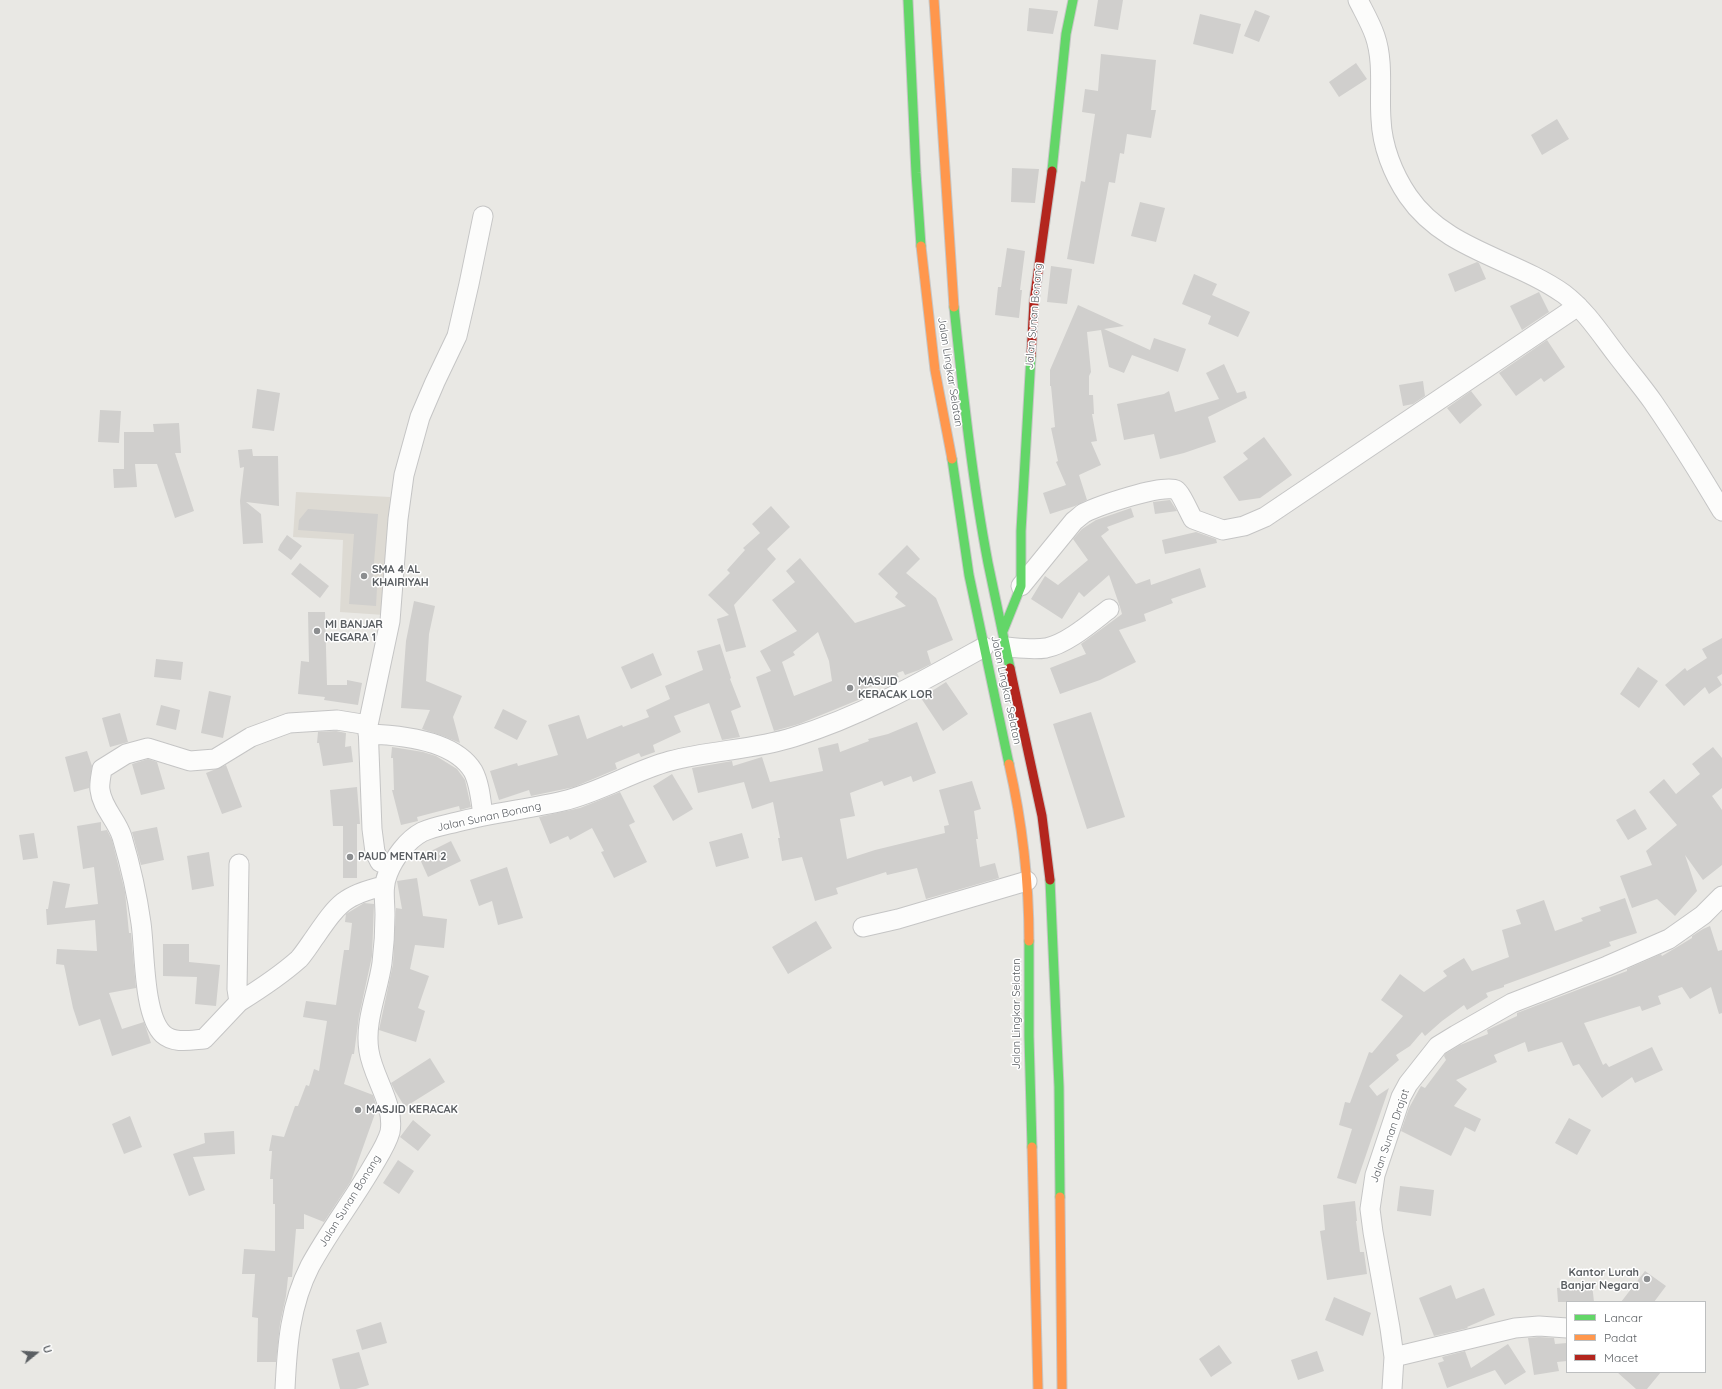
<!DOCTYPE html>
<style>
body{margin:0}
#map{position:relative;width:1722px;height:1389px;overflow:hidden;background:#e9e8e4;font-family:Quicksand,sans-serif}
canvas{display:block}
.legend{position:absolute;left:1566px;top:1301px;width:140px;height:72px;box-sizing:border-box;background:#fff;border:1px solid #bdbfc0;margin:0;padding:5px 7px;list-style:none;font-size:12px;color:#5a5e62}
.legend li{display:flex;align-items:center;gap:8px;height:20px}
.legend b{width:20px;border:1px solid #bdbfc0}
.north{position:absolute;left:16px;top:1333px;width:40px;height:40px;-webkit-text-stroke:3px #fff;paint-order:stroke;rotate:72deg;font-size:11px;font-weight:700;line-height:16px;text-align:center;color:#5a5e62}
.north::after{content:'';display:block;margin:auto;width:14px;height:18px;background:#5a5e62;clip-path:polygon(50% 0,100% 100%,50% 72%,0 100%)}
</style>
<div id="map">
<canvas width="1722" height="1389"></canvas>
<ul class="legend">
<li><b style="height:5px;background:#63d668"></b>Lancar</li>
<li><b style="height:5px;background:#ff974d"></b>Padat</li>
<li><b style="height:5px;background:#b3261e"></b>Macet</li>
</ul>
<div class="north">U</div>
</div>
<script>
const c = document.querySelector('canvas').getContext('2d');
c.lineJoin = 'round';
function fillPath(path, color) {
  c.fillStyle = color;
  c.fill(path, 'evenodd');
}
function trace(path, color, width, dash) {
  c.strokeStyle = color;
  c.lineWidth = width;
  c.lineCap = dash ? 'butt' : 'round';
  c.setLineDash(dash || []);
  c.stroke(path);
}
function drawText(font, color, halo, rows, align = 'center') {
  c.font = font + ' Quicksand,sans-serif';
  c.lineWidth = 3;
  c.setLineDash([]);
  c.textBaseline = 'middle';
  c.strokeStyle = halo;
  c.fillStyle = color;
  for (const [text, x, y, turn = 0] of rows) {
    c.save();
    c.translate(x, y);
    c.rotate((+turn || 0) * Math.PI / 180);
    c.textAlign = isNaN(turn) ? turn : align;
    if (halo) c.strokeText(text, 0, 0);
    c.fillText(text, 0, 0);
    c.restore();
  }
}
fillPath(new Path2D(`
 M296,492L390,497L384,615L340,612L343,540L293,537Z`), '#dddad3');
fillPath(new Path2D(`
 M1098,0H1123L1118,30L1094,26Z
 M1029,8L1058,11L1053,34L1027,31Z
 M1255,10L1270,16L1259,42L1244,36Z
 M1200,14L1241,24L1233,54L1193,44Z
 M1101,54L1156,60L1151,110H1156L1151,138L1127,134L1124,154L1120,153L1115,183L1109,182L1094,264L1067,259L1081,181L1085,182L1095,114L1082,112L1085,89L1098,91Z
 M1356,63L1367,79L1339,97L1329,82Z
 M1557,119L1569,139L1542,155L1531,135Z
 M1012,168L1039,169L1035,203L1011,202Z
 M1140,202L1165,208L1156,242L1131,236Z
 M1007,248L1025,251L1020,290H1022L1019,318L995,315L998,287H1001Z
 M1477,262L1479,263L1486,279L1455,292L1448,274Z
 M1051,266L1072,269L1067,304L1047,302Z
 M1194,274L1217,284L1212,295L1250,312L1238,337L1208,324L1211,316L1182,304Z
 M1539,292L1549,312L1522,330L1510,306Z
 M1078,305L1124,326L1104,329L1150,350L1154,338L1186,349L1178,372L1132,355L1124,373L1109,367L1101,330L1087,332L1091,372L1089,376V395H1093L1094,414H1092L1097,441L1091,442L1101,465L1079,475L1087,500L1075,506L1050,514L1043,493L1066,485L1056,462L1058,461L1051,428L1055,427L1051,386H1050V370Z
 M1547,340L1565,367L1544,382L1541,378L1516,396L1499,373Z
 M1224,364L1237,393L1245,391L1247,398L1208,417L1216,442L1184,453L1160,459L1154,434L1124,440L1117,404L1164,394L1169,391L1175,412L1219,399L1206,373Z
 M1423,381L1425,396L1413,404L1403,406L1399,385Z
 M257,389L280,393L274,431L252,428Z
 M1471,391L1482,405L1460,424L1447,408Z
 M100,410L121,411L119,443L98,442Z
 M179,423L181,453H175L194,511L175,518L157,464H135L137,487L114,488L113,469H124V432H154L153,424Z
 M1264,437L1292,475L1260,498L1239,501L1223,477L1248,459L1243,453Z
 M252,449L253,456H278L279,506L246,502L261,514L263,543L243,544L240,501L244,467L240,468L238,450Z
 M1170,500L1177,511L1155,514L1153,502Z
 M771,506L790,527L767,549L776,559L734,605L746,647L726,652L717,619L729,615L708,595L730,573L727,570L745,550L743,548L760,533L752,524Z
 M1131,508L1134,517L1107,527L1109,530L1101,536L1136,584L1150,579L1151,585L1200,568L1206,587L1171,599L1173,603L1144,614L1146,621L1119,630L1136,662L1100,680L1060,694L1050,668L1086,654L1081,644L1122,614L1120,607L1109,575L1084,597L1079,592L1062,619L1031,599L1045,576L1058,585L1088,560L1073,539L1082,529L1096,520Z
 M308,509L378,514L372,587H377L376,606L349,604L354,534L298,530L299,520Z
 M1196,532L1216,539L1217,543L1165,554L1162,540Z
 M287,535L302,546L291,560L278,550L280,545Z
 M907,545L920,559L906,573L936,598L953,640L927,651L931,664L919,670L905,675L903,671L897,673L899,677L867,688L868,696L863,698L799,724L774,731L756,677L771,671L760,651L797,631L772,600L795,582L786,571L800,558L855,623L906,606L895,597L898,593L878,574ZM818,632L829,661L832,681L794,696L782,662L795,655L793,652Z
 M300,563L329,586L320,598L291,574Z
 M414,601L435,606L429,634L426,681L462,696L453,717L460,743L443,736L422,729L430,710L401,708L406,641Z
 M308,612H325L327,685H347V680L362,683L358,705L324,700L325,697L298,694L301,661L309,662Z
 M1722,638V674L1717,677L1722,685L1709,694L1705,687L1684,706L1665,685L1685,668L1687,671L1707,658L1702,649Z
 M720,644L731,678L730,679L741,707L731,711L740,737L722,740L709,703L674,716L681,732L653,745L655,752L641,757L639,753L615,763L617,769L574,787L531,796L529,790L499,800L490,771L517,763L518,766L558,755L548,725L579,715L587,739L622,725L623,727L649,717L646,710L670,699L665,686L703,670L697,651Z
 M653,653L662,675L631,689L621,667Z
 M156,659L183,662L181,680L154,677Z
 M1638,667L1658,681L1639,708L1620,694Z
 M946,682L968,714L943,731L921,698Z
 M209,691L231,696L223,738L201,733Z
 M161,705L180,710L176,730L156,725Z
 M503,709L527,721L517,740L494,728Z
 M1091,712L1125,817L1087,829L1053,724Z
 M120,713L128,742L110,747L102,718Z
 M917,722L936,773L913,782L911,776L884,786L882,781L850,793L855,816L840,819L847,859L875,850L945,833L944,826L949,825L939,790L972,781L981,809L974,811L978,839H976L980,867L995,863L999,878L926,899L917,868L887,875L886,872L836,888L838,894L815,901L802,857L782,861L778,838H780L773,802L752,809L744,782L698,793L692,768L732,761L733,766L762,757L770,782L823,771L818,748L838,743L840,752L869,741L868,739L888,734Z
 M336,731L346,733L345,747L351,746L353,762L323,766L319,743H317L318,732Z
 M392,747L423,752L436,756L457,769L465,780L471,807L460,810L459,806L417,817L418,821L401,825L392,790H394L393,758H391Z
 M1713,747L1722,758V788L1712,796L1722,810V865L1703,880L1685,855L1697,891L1675,916L1657,899L1632,908L1620,876L1652,865L1646,851L1677,825L1649,792L1664,779L1676,794L1700,774L1692,764Z
 M87,751L92,766L89,788L74,792L65,757Z
 M148,759L157,762L165,789L141,795L132,764Z
 M226,765L242,807L222,814L206,773Z
 M672,774L693,809L673,821L653,786Z
 M357,787L360,824H357V878H343V826H333L330,790Z
 M620,792L635,822L629,825L647,862L614,878L601,852L604,851L592,828L570,840L568,836L550,844L539,817L580,808Z
 M1635,809L1647,829L1628,840L1616,820Z
 M101,822V831L107,830L112,840L125,892L129,933H131L136,988L109,993L122,1029L144,1022L151,1043L112,1056L100,1019L79,1026L73,1008L64,965L56,964L57,949L97,951L95,920L47,925L46,909H48L53,881L70,884L65,908L98,904L94,867L83,869L77,826Z
 M157,827L164,860L141,865L132,832Z
 M34,833L38,858L23,860L19,835Z
 M742,833L749,858L716,867L709,842Z
 M451,841L461,861L428,877L419,857Z
 M209,852L214,886L192,890L187,856Z
 M507,867L523,918L498,925L492,901L479,906L470,880Z
 M417,878L423,916L447,919L444,948L415,945L410,969L429,976L418,1008L425,1011L416,1042L379,1030L393,964L396,908L402,909L397,881Z
 M1625,898L1637,933L1609,942L1611,946L1504,985V987L1486,993L1488,997L1467,1010L1464,1005L1442,1021L1425,1036L1422,1032L1410,1046L1396,1055L1399,1060L1369,1086L1377,1096L1389,1088L1356,1184L1337,1178L1352,1129L1339,1125L1345,1102L1350,1103L1369,1052L1372,1053L1403,1016L1381,1000L1400,974L1424,992L1447,976L1443,971L1464,958L1472,971L1509,957L1502,930L1521,924L1516,910L1544,900L1555,931L1583,921L1581,918L1601,911L1599,907Z
 M364,903L374,904L372,956L359,1016L354,1054H352L344,1084L373,1095L377,1108L351,1181L324,1222L304,1214V1229H296L292,1277H288L286,1296L280,1324L276,1362H257L258,1318L252,1317L255,1274H242L244,1249L275,1251V1204H273V1179H270L272,1151H269L272,1135L284,1137L295,1106H298L306,1085L309,1086L314,1069L319,1071L327,1021L303,1017L306,1001L336,1005L344,950H349L352,923L345,922L346,914Z
 M816,921L832,948L788,974L772,947Z
 M1710,926L1718,951L1722,950V1013L1719,1014L1711,987L1690,999L1682,987L1658,996L1661,1004L1642,1011L1640,1006L1584,1023L1603,1065L1606,1063L1609,1067L1652,1047L1663,1070L1635,1083L1632,1077L1602,1098L1579,1064L1573,1066L1562,1042L1528,1052L1525,1042L1494,1055L1497,1062L1456,1080L1467,1089L1454,1106L1481,1119L1475,1132L1465,1127L1451,1156L1401,1131L1409,1108L1421,1086L1425,1088L1446,1060L1444,1056L1445,1054L1460,1045L1488,1034L1487,1030L1517,1016V1013L1627,971V969L1661,954L1662,956L1692,938V936L1703,929Z
 M163,944H189V962L220,965L216,1006L195,1004L197,977L163,976Z
 M430,1058L445,1082L405,1107L395,1091L391,1083Z
 M130,1116L142,1147L124,1154L112,1124Z
 M1569,1118L1591,1130L1577,1155L1555,1143Z
 M413,1120L431,1135L418,1151L400,1137Z
 M234,1131L235,1154L193,1157L205,1190L189,1196L173,1154L205,1143L204,1133Z
 M398,1160L414,1171L399,1194L383,1183Z
 M1400,1186L1434,1190L1431,1216L1397,1211Z
 M1355,1201L1357,1221H1356L1360,1252H1364L1367,1274L1327,1280L1320,1231L1325,1230L1323,1205Z
 M1645,1271L1666,1286L1654,1302H1621Z
 M1592,1284L1594,1302H1558L1557,1288Z
 M1451,1285L1456,1299L1484,1288L1495,1315L1467,1327L1468,1328L1434,1336L1419,1298Z
 M1334,1297L1371,1313L1363,1336L1325,1320Z
 M381,1322L387,1343L362,1350L356,1330Z
 M1539,1337L1554,1338L1555,1344L1567,1343V1361L1557,1362L1559,1371L1534,1375L1528,1338Z
 M1508,1344L1526,1372L1505,1385L1495,1370L1447,1388L1438,1363L1444,1361L1442,1357L1465,1351L1471,1368Z
 M1219,1345L1232,1363L1211,1377L1199,1359Z
 M1317,1351L1324,1371L1298,1380L1291,1360Z
 M359,1352L369,1385L356,1389H340L332,1359Z
 M1617,1372H1661L1647,1389H1636Z`), '#d0cfcd');
const street = new Path2D(`
 M1358,0C1364,12 1371,24 1375,36C1384,62 1379,92 1381,119C1382,146 1393,174 1408,196C1445,250 1513,258 1564,294C1585,310 1600,333 1616,354C1628,370 1641,385 1653,402C1677,437 1700,474 1722,511
 M1021,586L1074,521C1078,518 1081,515 1084,513C1098,506 1164,483 1176,490C1181,493 1189,512 1193,519L1223,530L1244,526L1265,517L1578,306
 M1006,647C1019,648 1033,650 1046,648C1067,644 1092,622 1109,609
 M368,734C400,735 454,740 473,771C480,784 481,802 483,816
 M239,864L237,989L239,1002C260,989 281,975 299,959C305,952 310,944 315,937C338,904 344,895 384,886
 M391,866L380,862L375,852L372,829L368,725L390,621L398,519L404,475L420,417L435,382L457,336L469,284L483,216
 M863,927L898,919L1027,881
 M239,1002L204,1039C191,1040 174,1044 163,1034C143,1015 145,950 141,923C137,894 130,864 122,837C117,820 102,808 100,790C99,784 101,776 102,769L126,754L148,748L190,761L215,759L251,737L289,723L337,720L368,725
 M1394,1357L1515,1328L1539,1326L1567,1328
 M285,1389C287,1346 290,1305 310,1266C329,1231 354,1199 374,1164C380,1154 387,1143 390,1132C395,1104 373,1078 369,1051C364,1022 378,992 382,963C384,947 385,930 385,915C385,900 382,887 388,873C394,858 407,840 422,832C433,827 445,825 457,822C492,813 528,809 563,801C601,792 633,771 670,761C711,750 754,750 794,737C862,716 923,681 984,647
 M1392,1389L1394,1357L1390,1328L1373,1232L1370,1209L1375,1175L1401,1097L1408,1084L1438,1046L1456,1035L1512,1003L1607,966L1669,939L1703,915L1722,896`);
const fast = new Path2D(`
 M908,0L916,173L921,246
 M1052,171L1066,34L1073,0
 M954,307C963,392 972,479 988,563C995,598 1003,633 1010,668
 M952,459L969,575L1009,764
 M1003,631L1021,586V531L1031,356
 M1050,880L1059,1087L1060,1197
 M1029,941V1036L1032,1147`);
const slow = new Path2D(`
 M934,0L954,307
 M921,246L935,370L952,459
 M1009,764C1022,821 1029,882 1029,941
 M1032,1147L1038,1389
 M1060,1197L1062,1389`);
const jam = new Path2D(`
 M1031,356L1034,301L1052,171
 M1010,668L1042,816L1050,880`);
trace(street, '#c5c5c5', 21);
trace(fast, '#c6c6c6', 11);
trace(slow, '#c6c6c6', 11);
trace(jam, '#c6c6c6', 11);
trace(street, '#fcfcfb', 19);
trace(fast, '#63d668', 9);
trace(slow, '#ff974d', 9);
trace(jam, '#b3261e', 9);
for (const [x, y, r, color] of [
 [364,576,4,"#8c8e90"],
 [317,631,4,"#8c8e90"],
 [850,688,4,"#8c8e90"],
 [350,857,4,"#8c8e90"],
 [358,1110,4,"#8c8e90"],
 [1647,1279,4,"#8c8e90"]
]) {
  const dot = new Path2D();
  dot.arc(x, y, r, 0, 2 * Math.PI);
  c.fillStyle = color;
  c.fill(dot);
  trace(dot, '#fff', 1.5);
}
drawText('11px', '#5a5e62', '#fff', [
 ["Jalan Sunan Bonang",1034,316,-85],
 ["Jalan Lingkar Selatan",950,372,81],
 ["Jalan Lingkar Selatan",1006,690,78],
 ["Jalan Sunan Bonang",489,817,-12],
 ["Jalan Lingkar Selatan",1017,1014,-90],
 ["Jalan Sunan Drajat",1390,1136,-71],
 ["Jalan Sunan Bonang",350,1201,-58]
]);
drawText('bold 11px', '#5a5e62', '#fff', [
 ["SMA 4 AL",372,570],
 ["KHAIRIYAH",372,583],
 ["MI BANJAR",325,625],
 ["NEGARA 1",325,638],
 ["MASJID",858,682],
 ["KERACAK LOR",858,695],
 ["PAUD MENTARI 2",358,857],
 ["MASJID KERACAK",366,1110],
 ["Kantor Lurah",1639,1273,"right"],
 ["Banjar Negara",1639,1286,"right"]
], 'left');
</script>
